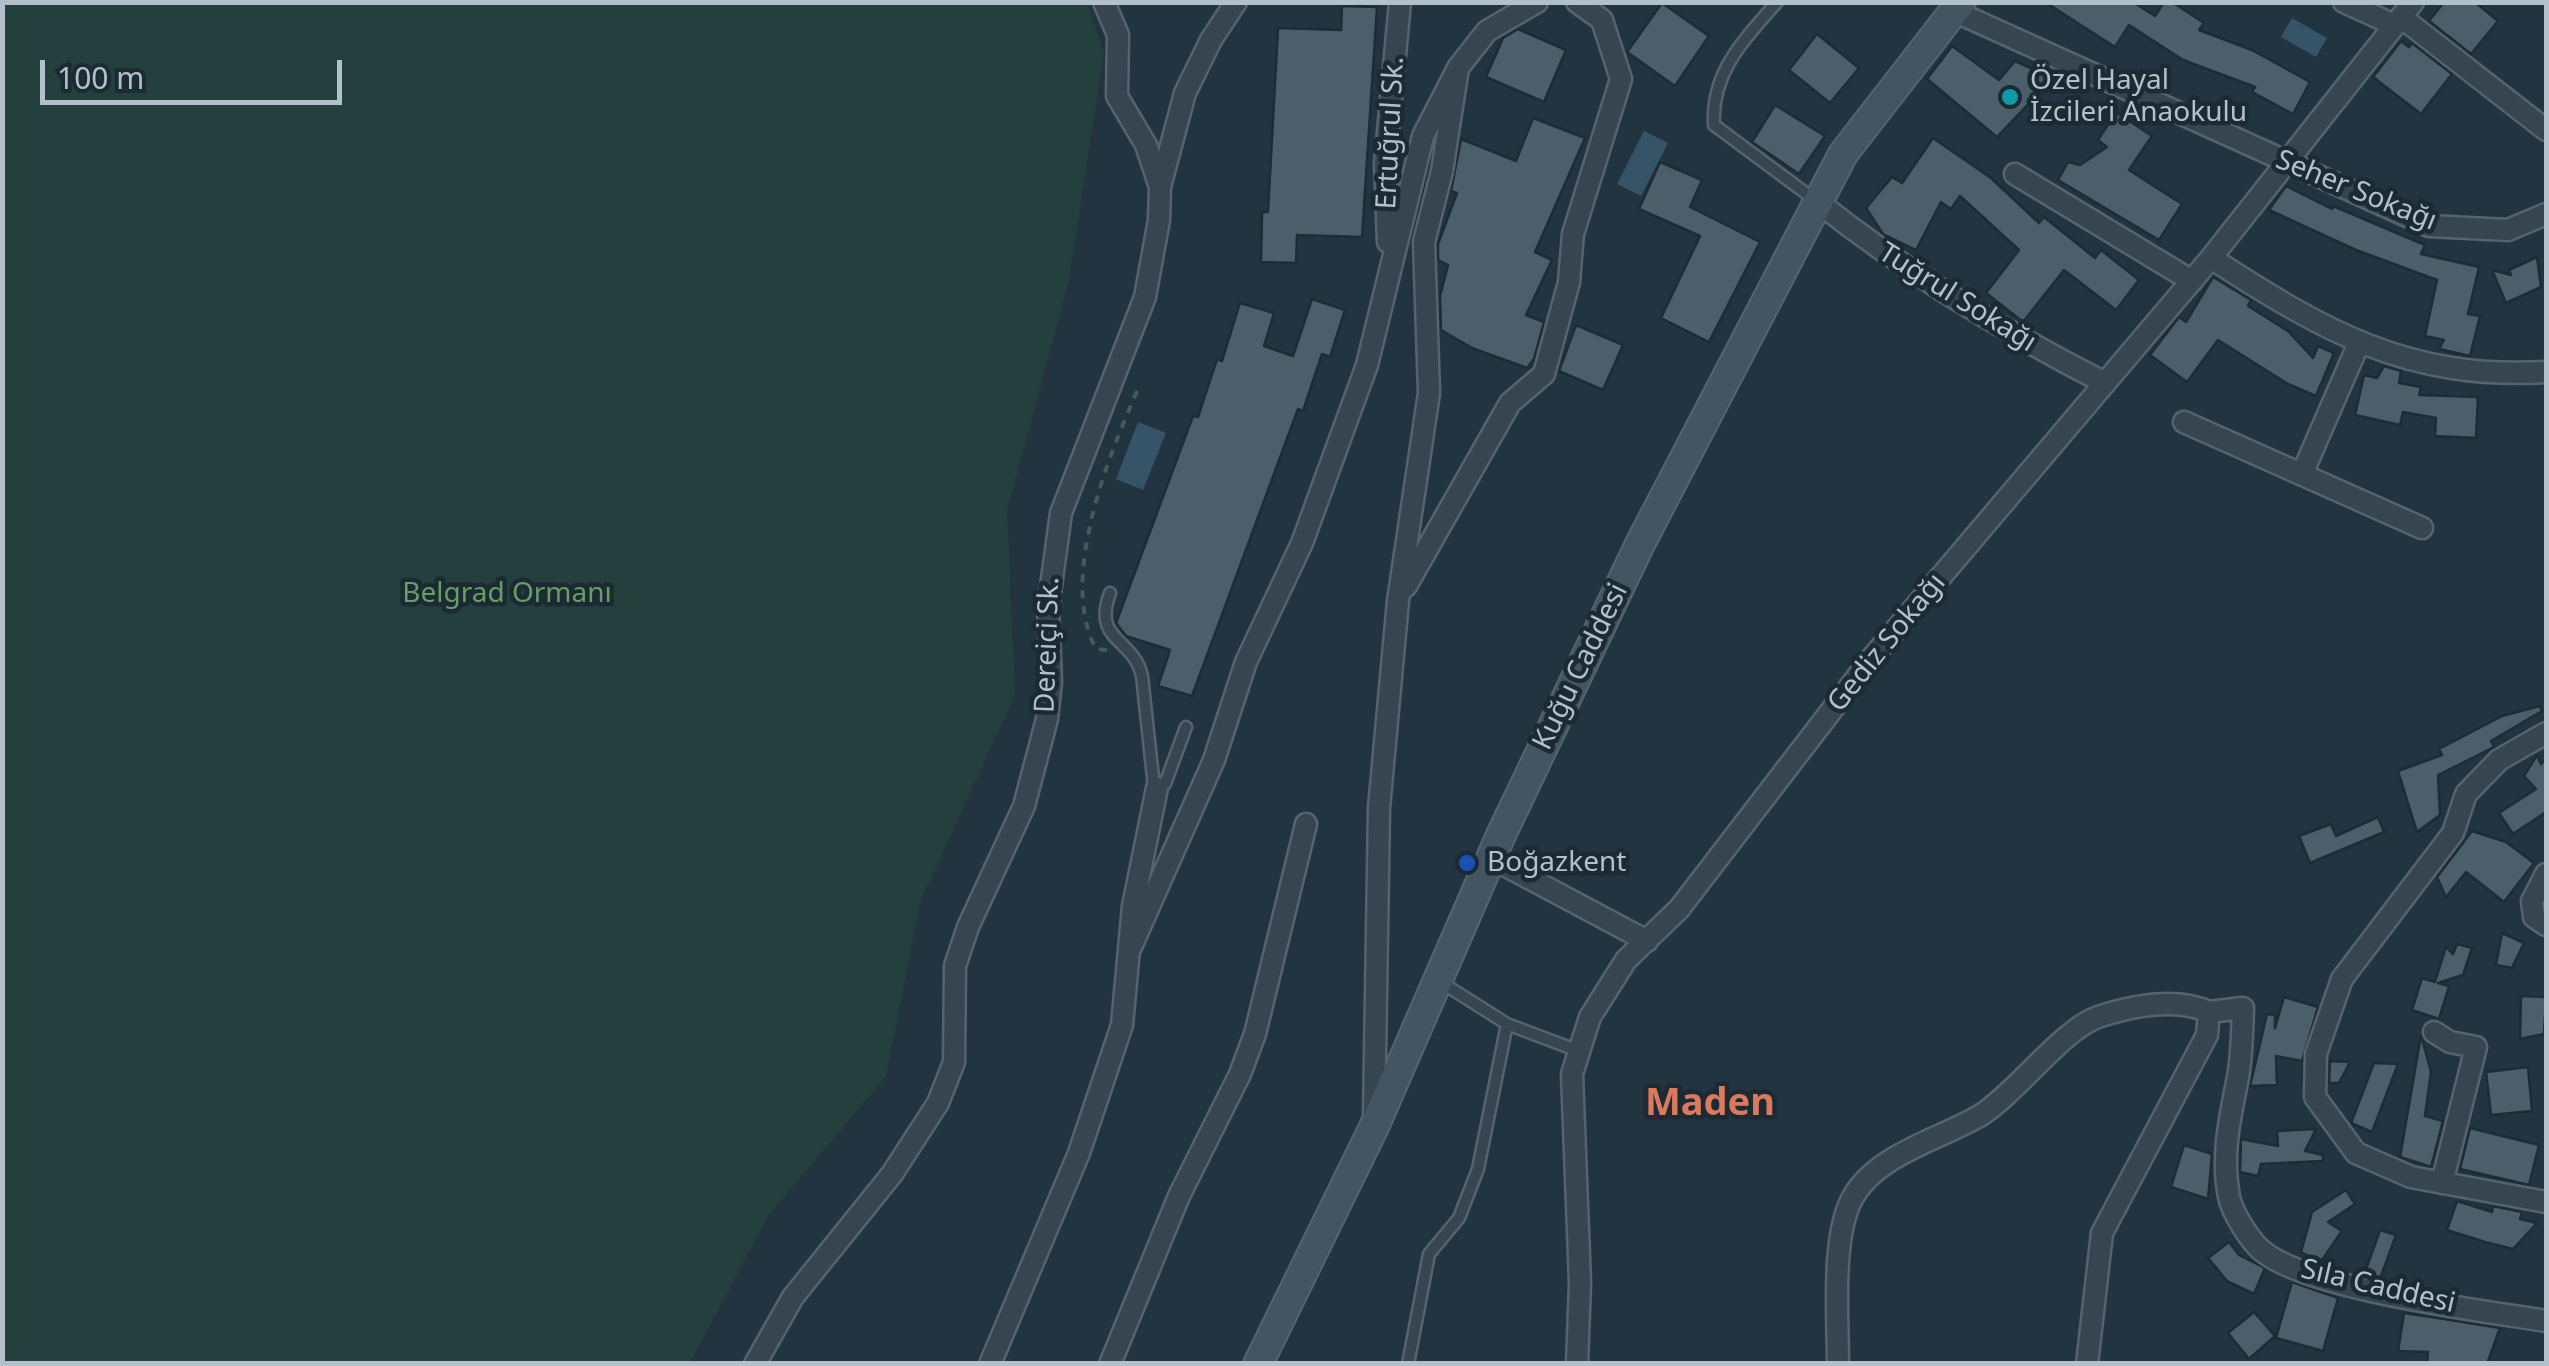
<!DOCTYPE html>
<meta charset="utf-8">
<style>
body{margin:0}
#map{position:relative;width:2549px;height:1366px;overflow:hidden;background:#22343f;font-family:"Noto Sans",sans-serif}
canvas{display:block}
.frame{position:absolute;inset:0;border:5px solid #b2c0ca;pointer-events:none}
.scale{position:absolute;left:40px;top:60px;width:302px;height:45px;box-sizing:border-box;border:5px solid #b2c0ca;border-top:0;padding-left:12px;font-size:30px;line-height:35px;white-space:nowrap;color:#b2c0ca;-webkit-text-stroke:8px #1b2a33;paint-order:stroke}
</style>
<div id="map">
<canvas width="2549" height="1366"></canvas>
<div class="frame"></div>
<div class="scale">100 m</div>
</div>
<script>
const c = document.querySelector('canvas').getContext('2d');
c.lineJoin = 'round';
function fillPath(path, color) {
  c.fillStyle = color;
  c.fill(path, 'evenodd');
}
function trace(path, color, width, dash) {
  c.strokeStyle = color;
  c.lineWidth = width;
  c.lineCap = dash ? 'butt' : 'round';
  c.setLineDash(dash || []);
  c.stroke(path);
}
function drawText(font, color, halo, rows, align = 'center') {
  c.font = font + ' "Noto Sans",sans-serif';
  c.lineWidth = 9;
  c.setLineDash([]);
  c.textBaseline = 'middle';
  c.strokeStyle = halo;
  c.fillStyle = color;
  for (const [text, x, y, turn = 0] of rows) {
    c.save();
    c.translate(x, y);
    c.rotate((+turn || 0) * Math.PI / 180);
    c.textAlign = isNaN(turn) ? turn : align;
    if (halo) c.strokeText(text, 0, 0);
    c.fillText(text, 0, 0);
    c.restore();
  }
}
fillPath(new Path2D(`
 M3,2L1087,3L1104,53L1068,285L1007,510L1015,695L920,902L886,1076L768,1216L690,1363H3Z`), '#24403d');
fillPath(new Path2D(`
 M2292,18L2327,38L2316,57L2281,37Z
 M1644,131L1668,143L1641,196L1617,184Z
 M1138,422L1166,433L1143,490L1116,479Z`), '#355467');
const building = new Path2D(`
 M2045,2H2133L2155,16L2164,2H2172L2204,23L2199,30L2252,50L2310,82L2293,114L2252,92L2255,87L2183,60L2129,25L2115,47Z
 M2444,2H2475L2498,21L2471,54L2429,21Z
 M1662,3L1709,36L1675,86L1627,52Z
 M1342,6L1377,7L1362,237L1297,235L1296,263L1261,262L1262,212H1268L1278,28L1341,30Z
 M1518,29L1566,50L1544,102L1486,77L1503,38Z
 M1817,34L1859,68L1830,103L1789,70Z
 M2401,41L2409,47L2412,43L2452,74L2421,114L2373,77Z
 M1952,46L1999,80L2015,61L2053,78L1997,137L1927,79Z
 M1775,105L1825,136L1799,174L1752,142Z
 M2116,112L2152,136L2129,170L2182,204L2159,240L2058,180L2068,162L2080,165L2107,147L2098,140Z
 M1533,118L1585,138L1535,252L1552,260L1526,315L1544,322L1534,359L1527,368L1472,348L1441,330L1440,296L1448,265L1438,260V244L1457,193L1451,191L1461,139L1516,161Z
 M1933,138L1991,178L2039,223L2044,217L2095,258L2101,250L2139,280L2116,310L2064,270L2023,322L1986,293L2019,250L1960,196L1951,209L1941,202L1916,250L1883,234L1866,208L1892,177L1902,183Z
 M1660,162L1702,180L1690,207L1760,242L1709,342L1661,318L1700,236L1639,209Z
 M2286,186L2332,209L2333,206L2425,245L2421,254L2479,267L2468,314L2480,316L2470,356L2439,349L2444,340L2425,336L2437,280L2356,250L2269,210Z
 M2537,257L2541,287L2506,303L2492,270L2511,275L2509,270Z
 M2213,277L2251,300L2248,306L2288,331L2313,358L2318,346L2334,353L2316,396L2288,384L2218,340L2187,382L2150,355L2179,317L2186,322Z
 M1312,299L1345,310L1330,357L1322,354L1303,411L1298,409L1192,696L1158,686L1170,650L1126,636L1116,623L1193,416L1198,417L1217,359L1222,361L1240,303L1274,313L1264,346L1293,356Z
 M1576,325L1623,345L1603,390L1559,371Z
 M2384,366L2401,371L2399,383L2421,387L2419,395L2478,397L2476,438L2435,436L2436,418L2403,412L2400,425L2355,415L2364,375L2377,378Z
 M2540,706L2542,711L2491,741L2494,747L2438,775L2440,815L2417,832L2398,771L2442,755L2439,749L2502,716Z
 M2537,755L2541,764L2546,759V812L2513,834L2499,813L2536,789L2524,776Z
 M2378,817L2384,832L2310,863L2299,836L2331,824L2336,836Z
 M2472,831L2506,842L2534,863L2504,902L2466,872L2446,897L2437,877Z
 M2502,933L2524,943L2512,968L2496,965Z
 M2457,944L2472,948L2463,975L2438,983L2449,986L2439,1019L2412,1010L2422,978L2435,982L2446,947L2453,954Z
 M2521,996L2546,997L2544,1034L2520,1039Z
 M2284,997L2318,1007L2302,1061L2276,1056L2277,1085L2250,1086L2267,1014L2275,1015V1028Z
 M2421,1035L2431,1072L2425,1116L2443,1121L2431,1167L2400,1157Z
 M2330,1061L2350,1062L2339,1083H2329Z
 M2374,1063L2398,1064L2372,1132L2351,1123Z
 M2528,1067L2532,1111L2491,1115L2486,1072Z
 M2470,1128L2539,1145L2529,1185L2460,1169Z
 M2316,1129L2305,1151L2323,1155V1161L2261,1164L2258,1176L2240,1172L2241,1139L2278,1146L2277,1131Z
 M2184,1145L2212,1154L2208,1199L2171,1187Z
 M2346,1190L2355,1204L2328,1222L2342,1231L2320,1263L2301,1252L2312,1212Z
 M2457,1201L2492,1212L2493,1206L2522,1212L2520,1219L2537,1223L2513,1249L2485,1242L2447,1230Z
 M2380,1230L2396,1235L2380,1279L2364,1275Z
 M2229,1242L2239,1255L2265,1268L2254,1294L2227,1281L2208,1258Z
 M2292,1282L2338,1298L2323,1351L2276,1338Z
 M2254,1312L2275,1336L2249,1359L2228,1333Z
 M2404,1313L2444,1319L2500,1328L2487,1364H2427L2428,1352L2398,1351Z`);
fillPath(building, '#4b5e6a');
trace(building, '#1d2c35', 2.5);
const lane = new Path2D(`
 M1777,2C1744,40 1711,72 1714,125L1815,200
 M1110,593C1092,642 1133,637 1142,676L1154,787L1165,784L1186,727
 M1439,981L1507,1024L1576,1050
 M1408,1364L1429,1254L1459,1218L1478,1169L1507,1024`);
const street = new Path2D(`
 M1104,2L1118,35L1117,96L1146,145L1160,187
 M2344,2L2394,25
 M1954,11L2429,226L2508,230L2546,214
 M2401,17L2546,130
 M2015,174L2192,281
 M1818,202C1907,273 2003,331 2105,383
 M1388,242L1385,164L1400,2
 M2211,258C2324,331 2407,380 2546,372
 M2184,422L2422,528
 M2302,474L2359,343
 M1406,586L1510,403L1544,374L1569,282L1573,234L1621,79L1602,20L1577,2
 M2546,733L2499,760L2466,794L2453,833L2342,979L2316,1054L2315,1097L2356,1153L2411,1177L2546,1202
 M1491,858L1647,941
 M2546,874L2532,901L2534,917L2546,925
 M1131,947L1214,760L1246,662L1302,543L1367,365L1423,136L1458,68L1487,31L1537,2
 M2209,1012L2243,1008C2242,1031 2242,1055 2238,1077C2230,1118 2221,1155 2229,1197C2232,1212 2249,1239 2260,1249C2303,1289 2484,1311 2546,1321
 M2434,1032L2450,1042L2476,1047L2442,1183
 M1374,1118L1379,808L1398,601L1429,393L1424,242L1442,171L1458,68
 M755,1364L793,1297L892,1174L938,1103L954,1062L955,966L968,927L1024,806L1047,719L1051,682L1048,608L1061,513L1145,297L1159,220L1160,187L1185,93L1211,40L1236,2
 M990,1364L1079,1153L1122,1025L1133,906L1157,788
 M1110,1364L1179,1196L1240,1074L1255,1034L1306,824
 M1577,1364L1580,1283L1572,1074L1590,1017L1626,960L1679,909L1871,659L2211,258L2413,2
 M1838,1364C1838,1319 1831,1235 1853,1197C1877,1154 1941,1139 1981,1115C2016,1093 2063,1029 2098,1017C2132,1006 2176,997 2209,1012
 M2087,1364L2102,1233L2207,1035L2209,1012`);
const secondary = new Path2D(`
 M1258,1364L1374,1127L1501,835L1640,544L1843,154L1961,2`);
trace(lane, '#54636d', 15);
trace(street, '#54636d', 25);
trace(secondary, '#54636d', 32);
trace(new Path2D(`
 M1107,650L1096,649C1058,579 1109,454 1139,387`), '#425c59', 4, [8, 8]);
trace(lane, '#36454f', 10);
trace(street, '#36454f', 20);
trace(secondary, '#445562', 28);
for (const [x, y, r, color] of [
 [2010,97,10,"#0f9aa8"],
 [1467,863,10,"#1a4fb4"]
]) {
  const dot = new Path2D();
  dot.arc(x, y, r, 0, 2 * Math.PI);
  c.fillStyle = color;
  c.fill(dot);
  trace(dot, '#1b2a33', 4);
}
drawText('28px', '#b2c0ca', '#1b2a33', [
 ["Özel Hayal",2030,81],
 ["İzcileri Anaokulu",2030,113],
 ["Boğazkent",1487,863]
], 'left');
drawText('28px', '#b2c0ca', '#1b2a33', [
 ["Ertuğrul Sk.",1391,133,-87],
 ["Seher Sokağı",2356,191,22],
 ["Tuğrul Sokağı",1957,298,32],
 ["Gediz Sokağı",1887,643,-51],
 ["Dereiçi Sk.",1048,645,-88],
 ["Kuğu Caddesi",1581,667,-64],
 ["Sıla Caddesi",2378,1287,13]
]);
drawText('28px', '#689c69', '#1b2a33', [
 ["Belgrad Ormanı",507,594]
]);
drawText('bold 38px', '#db795c', '#1b2a33', [
 ["Maden",1710,1104]
]);
</script>
